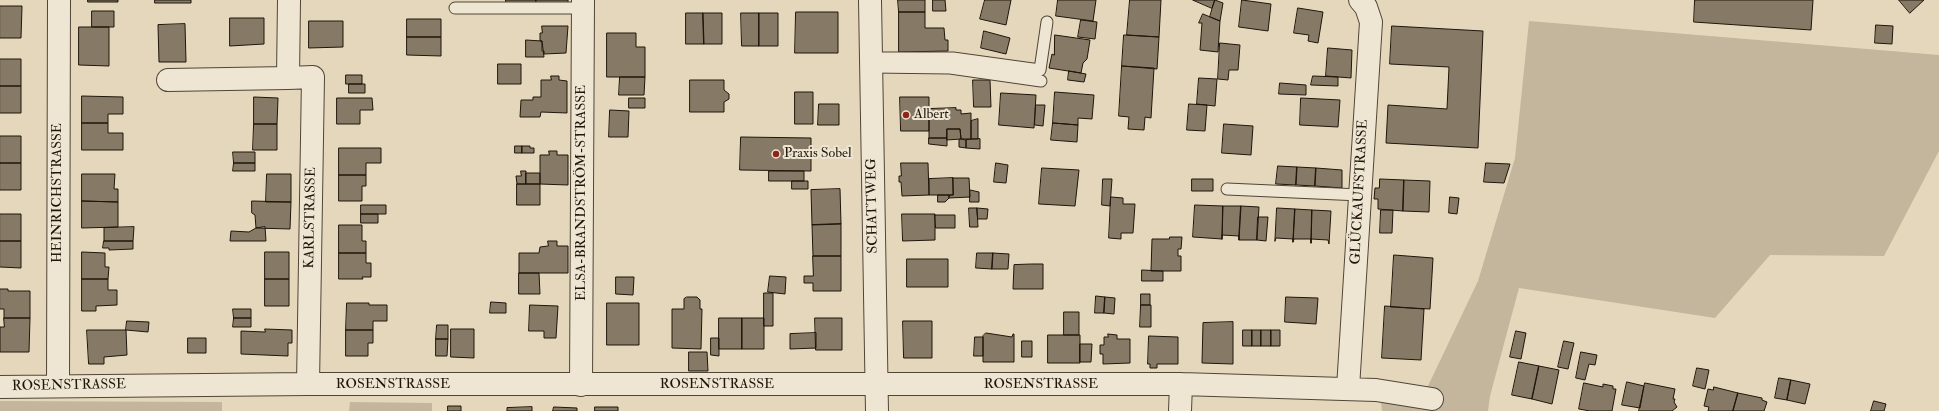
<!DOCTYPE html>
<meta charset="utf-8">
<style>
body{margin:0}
canvas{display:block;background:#e5d7bb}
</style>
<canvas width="1939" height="411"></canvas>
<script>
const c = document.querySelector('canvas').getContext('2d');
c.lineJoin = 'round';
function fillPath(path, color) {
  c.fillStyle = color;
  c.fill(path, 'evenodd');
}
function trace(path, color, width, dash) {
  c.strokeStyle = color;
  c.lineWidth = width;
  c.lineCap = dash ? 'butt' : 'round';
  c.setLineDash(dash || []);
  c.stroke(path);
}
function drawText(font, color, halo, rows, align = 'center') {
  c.font = font + ' "IM FELL Double Pica",serif';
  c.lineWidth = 4;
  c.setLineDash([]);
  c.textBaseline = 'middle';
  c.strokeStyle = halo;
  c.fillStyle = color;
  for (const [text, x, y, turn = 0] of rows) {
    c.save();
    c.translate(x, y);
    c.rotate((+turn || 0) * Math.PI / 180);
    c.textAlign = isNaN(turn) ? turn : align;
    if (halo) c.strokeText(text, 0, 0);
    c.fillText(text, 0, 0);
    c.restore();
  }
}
fillPath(new Path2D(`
 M1529,21L1939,55V151L1884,256L1770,255L1715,318L1519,288L1490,396L1488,411H1382L1379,383L1427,388L1478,281L1515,158Z
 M0,401L222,402V411H0Z
 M350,402L432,403V411H349Z`), '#c3b69d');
const building = new Path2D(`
 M88,0H118V2H88Z
 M155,0H191V3H155Z
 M506,0H536V3H506Z
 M536,0H568V3H536Z
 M898,0H925V12H899Z
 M933,0H945L946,11H933Z
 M985,0H1011L1006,25L980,19Z
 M1058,0H1096L1093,21L1056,16Z
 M1130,0H1161L1159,37L1127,35Z
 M1193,0H1215L1212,8Z
 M1215,0L1223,3L1220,21L1210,17Z
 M1242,0L1271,4L1268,31L1239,27Z
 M1695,0H1813L1811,30L1694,22Z
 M1899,0H1924L1910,13Z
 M0,6H22L21,38H0Z
 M1298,8L1323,12L1318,43L1308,41L1309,35L1294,33Z
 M92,11H114V27H92Z
 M796,12H838V53H795Z
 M899,12H925V28H944L945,40H948V51L899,52Z
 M686,13H703L704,44H686Z
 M703,13H722V44H704Z
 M741,13H759V46H742Z
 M759,13H778V46H759Z
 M1203,14L1220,21L1218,52L1200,50L1202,23H1199Z
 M230,18H264V44L230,46Z
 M407,19H441V37H407Z
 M1081,20L1097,22L1095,39L1078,37Z
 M309,21H343V47L309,48Z
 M185,24L186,62H159L158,25Z
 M1876,25L1893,26L1892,44L1875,43Z
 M542,26H568L566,53L544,54V51H542V41H540V33H542Z
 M1392,26L1483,31L1478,148L1386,143L1388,105L1447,109L1449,67L1390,64Z
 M79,27H109V66L79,65Z
 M984,31L1010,38L1006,54L981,48Z
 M607,33H636V47H645V77H607Z
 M1055,35L1090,40L1087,59L1083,63L1081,73L1049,68L1052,54L1054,55Z
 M1124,35L1159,37L1157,69L1122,66Z
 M407,37H441V56L407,55Z
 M526,40L542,41L544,57H526Z
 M1220,43L1240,45L1238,70H1229L1228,80L1218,79Z
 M1328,48L1352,50L1351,78L1326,76Z
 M0,59H21V86H0Z
 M498,64H521V84H498Z
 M1122,66L1154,68L1151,118L1145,117L1144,130L1128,129L1129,117L1119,116Z
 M1069,71L1086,74L1084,82L1068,80Z
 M346,75H362V84H346Z
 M551,76H559V80L567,81V113L541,112L540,117H520L521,100H533V97H541V80H551Z
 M1313,76L1338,77V86L1311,85Z
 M620,77H645L644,95H619Z
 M1199,78L1217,79L1215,106L1197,104Z
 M690,80H724V90L729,94V99L724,102V112H690Z
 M973,80H990L991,107H974Z
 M1280,83L1306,85V95L1279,94Z
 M349,84H365V93H349Z
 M0,86H21V113H0Z
 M795,92H813V124H795Z
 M1055,92L1094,95L1092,119L1078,118V125L1053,123Z
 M1001,93L1036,95L1034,128L999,125Z
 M82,96L123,97V114H108V123H82Z
 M254,97L278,98L277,124H254Z
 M900,97H929V131H901Z
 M337,98H372L373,110H360V124H337Z
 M629,98H645V108H629Z
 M1301,98L1340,100L1338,127L1300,125Z
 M819,104H839V125H818Z
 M1189,104L1207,105L1205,131L1187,130Z
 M1036,105H1045L1043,126L1035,125Z
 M956,108V110H961V114L971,113V139H961L960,129H947V138H929V109Z
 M610,110L629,111L628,137H609Z
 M978,119V139H971V121Z
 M82,123H108V133H123V150H82Z
 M1053,123L1078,125L1077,142L1051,140Z
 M254,124H277V150H253Z
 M1224,124L1253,126L1251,155L1222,153Z
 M947,129H960L961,139L947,140Z
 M0,136H21V163H0Z
 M741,137L811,138V171L740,170Z
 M929,138H947V146L929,144Z
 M961,139L966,140V148L959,147V140Z
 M980,139V149L966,148V140Z
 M515,146H522V153H515Z
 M522,146H530V148H534V153H522Z
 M339,148H381V163H366V175H339Z
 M549,151H557V155H568V185L540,184V155H549Z
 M233,152H255V163H234Z
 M0,163H21V190H0Z
 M234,163H255V171H233Z
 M901,163H928L929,195L902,196L901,182H899V176H901Z
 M996,163L1008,165L1006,183L994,182Z
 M1486,163L1510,164L1504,183L1484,182Z
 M1278,166L1297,167L1296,185L1276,184Z
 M1297,167L1316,168L1315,186L1296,185Z
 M1042,168L1079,170L1075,206L1039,204Z
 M1316,168L1342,170V188L1315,186Z
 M521,171H526V184H517L516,176H521Z
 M769,171H804V181H769Z
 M526,173H540V184H526Z
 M82,174H115L114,189H118V202L82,201Z
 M267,174H291V202H266Z
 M339,175H366V186H362V201H339Z
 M953,178V195H929V179Z
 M953,178H969L970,197L949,198V195H953Z
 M1103,179H1112L1110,206L1102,205Z
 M1192,179H1213V191H1192Z
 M1380,179L1404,180L1403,211L1378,209V199H1374L1375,188H1379Z
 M1404,180L1430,181L1429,212L1403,211Z
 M792,181H808V189H792Z
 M517,184H540V205H517Z
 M840,189L841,224L812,225L811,190Z
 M970,190L979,192V202H970Z
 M938,195H949V198L945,202H938Z
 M1111,197L1123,198V204H1135L1133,233H1121V239L1109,238Z
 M1450,197L1459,198L1457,214L1449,213Z
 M82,201L118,202V227L82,228Z
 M252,201L291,202L290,229L256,228L255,215L252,213Z
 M361,205H386V214H361Z
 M1195,205L1223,206L1222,239L1193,237Z
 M1223,206H1241L1239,240V236L1222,235V239Z
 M1241,206L1259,207L1257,240H1239Z
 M969,208H977L978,227H970Z
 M977,208L988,209L987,219H978Z
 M1277,208L1295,209L1293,242V239L1276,238L1275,241Z
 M1295,209L1312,210L1311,243V239H1294L1293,242Z
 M1312,210L1331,211L1329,244L1328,240L1311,239V243Z
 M1381,210H1393L1392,233H1380Z
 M0,214H21V241H0Z
 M361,214H378V223H361Z
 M902,214H935V240L903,241Z
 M935,215H955V228H936Z
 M1258,217H1268L1266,241L1257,240Z
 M841,224V256H813L812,225Z
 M339,225H362V241H366V253H339Z
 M134,227L133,241H104V228Z
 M265,227L266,241H230L231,231L249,232L256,228Z
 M1170,237H1182L1181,249H1178V256H1181V271H1151L1152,239H1169Z
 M0,241H21V268L0,267Z
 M104,241H133V249L109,250V248H103Z
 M548,241H557V246H568V273H519V253H539L540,247L548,246Z
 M82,252L105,253V267H109L108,279H82Z
 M265,252H289V279H265Z
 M339,253H366V263H371V277H362L363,279H339Z
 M977,253H993L992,269L976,268Z
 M993,253L1009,254L1008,269H992Z
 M1394,255L1433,258L1430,309L1391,307Z
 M813,256H841V291H813V283H804V276H813Z
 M907,259H948V287H907Z
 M1032,264H1043V289H1013L1014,265Z
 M1142,270L1163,271V281H1142Z
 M519,273H539L540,294H519Z
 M770,276L786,277L785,294L768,292Z
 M616,277H634L633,295L616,294Z
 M82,279H108V290H117V305L96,306V311H82Z
 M265,279H289V306H265Z
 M0,289H8V291H30V318H4V309H0Z
 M764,293H773V326H764Z
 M1141,294H1150V305H1141Z
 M1096,296L1105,297L1104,313H1095Z
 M687,297H697L700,300V309H702L701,349L672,348V309H684V299Z
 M1105,297L1115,298L1114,314L1104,313Z
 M1286,297L1318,298L1316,324L1285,322Z
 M491,302L506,303V313H490Z
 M347,303H369V305H387V321H373V330H346Z
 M607,303H639V345H607Z
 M530,305L558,306L556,338H544V331H529Z
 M1141,305H1151V327H1140Z
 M1385,306L1424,309L1421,360L1382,358Z
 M233,309H251V318H234Z
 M1064,312H1079V335H1064Z
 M4,318H30L29,352H0V327H4Z
 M234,318H251V327H233Z
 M719,318H742V349H719Z
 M742,318H764V349H742Z
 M815,318H842V350H816Z
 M127,321L149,322L148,332L126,330Z
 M903,321H932V358H904Z
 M1233,322V364L1202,363L1203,323Z
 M437,325H448V339H436Z
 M265,329L292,330V343H288V356L241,354V331L265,332Z
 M451,329H474V358L451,357Z
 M87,330H126L127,355L104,357V364H89Z
 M346,330H373V343H368V356H346Z
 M1243,330H1252V346H1243Z
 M1252,330H1261V346H1252Z
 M1261,330H1271V346H1261Z
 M1271,330H1280V346H1271Z
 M1516,331L1526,333L1521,359L1510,357Z
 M816,333V348L790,349V334Z
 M986,333L1012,337L1013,334H1014V362H983V336Z
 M1108,334L1117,335V339H1130V363L1103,364V354H1100V345H1104V337H1108Z
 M1048,335H1080V363H1048Z
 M1149,336L1178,337V364H1157V368H1150V364H1148Z
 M975,337H983V356H974Z
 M188,338H206V353H188Z
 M711,338H719V356L711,355Z
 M436,339H448L447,356H436Z
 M1022,341H1032V357H1022Z
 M1564,341L1574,343L1568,369L1558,367Z
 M1080,344H1092L1091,362H1080Z
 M689,352H707L708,371H689Z
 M1581,352L1597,355L1595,365L1589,364L1585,380L1576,378Z
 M1519,362L1539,366L1532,399L1512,395Z
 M1539,366L1559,370L1552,404L1532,399Z
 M1697,368L1709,370L1705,389L1693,386Z
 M1779,378L1791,380L1787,400L1775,398Z
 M1791,380L1810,384L1805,404L1787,400Z
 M1627,382L1644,386L1640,408L1622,405Z
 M1584,383L1603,387V384L1613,386V389H1616L1612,411H1590L1579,409Z
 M1645,383L1675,389L1673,399H1675L1674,402L1677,407L1672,411H1639Z
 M1714,387L1738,393L1733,411H1708L1709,407L1704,406L1708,389L1713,390Z
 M1738,393L1762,398V400L1767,402L1764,411H1733Z
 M1874,401L1886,404L1884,411H1871Z
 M448,406H461V411H448Z
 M532,407V411H507V408Z
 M554,407L577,408V411H553Z
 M595,407H618V411H595Z`);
fillPath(building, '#867a67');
trace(building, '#1f160b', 1);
const service = new Path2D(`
 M455,8H583
 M872,58H953L1040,70L1047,22
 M872,67L950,68L1041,81
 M1227,189L1360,195`);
const minor = new Path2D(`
 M870,0L877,411
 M288,78L313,77L308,384
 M168,80L288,78L289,0
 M581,385L583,0
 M58,386L59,0
 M0,387L308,384H1181L1376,390L1432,399
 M1348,388L1371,22L1366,7L1360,0
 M1180,411L1181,384`);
trace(service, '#504637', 13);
trace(minor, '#504637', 24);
trace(service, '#eee5d3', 11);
trace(minor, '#eee5d3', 22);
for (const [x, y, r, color] of [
 [906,115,4,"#8f2418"],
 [776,154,4,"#8f2418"]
]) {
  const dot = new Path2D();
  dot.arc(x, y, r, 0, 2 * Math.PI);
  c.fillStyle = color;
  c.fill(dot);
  trace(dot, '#eee5d3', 1.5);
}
drawText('14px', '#1f160b', '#eee5d3', [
 ["Albert",914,115],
 ["Praxis Sobel",784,154]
], 'left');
drawText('14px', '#1f160b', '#eee5d3', [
 ["GLÜCKAUFSTRASSE",1360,192,-87],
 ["HEINRICHSTRASSE",58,193,-90],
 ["ELSA-BRANDSTRÖM-STRASSE",582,193,-90],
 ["SCHATTWEG",873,206,-91],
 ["KARLSTRASSE",311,218,-89],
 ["ROSENSTRASSE",393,385],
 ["ROSENSTRASSE",717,385],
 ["ROSENSTRASSE",1041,385],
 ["ROSENSTRASSE",69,386,-1]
]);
</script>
